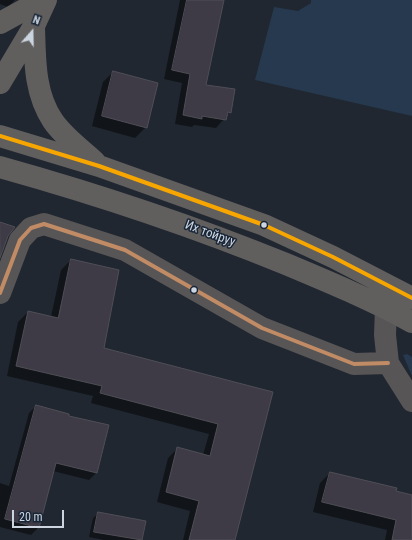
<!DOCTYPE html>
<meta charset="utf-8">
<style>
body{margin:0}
#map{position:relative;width:412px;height:540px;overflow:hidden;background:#202730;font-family:"Roboto Condensed",sans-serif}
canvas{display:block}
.north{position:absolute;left:12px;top:12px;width:40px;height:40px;-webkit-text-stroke:3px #192637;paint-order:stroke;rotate:20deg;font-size:11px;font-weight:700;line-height:16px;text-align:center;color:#cbd4df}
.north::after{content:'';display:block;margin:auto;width:14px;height:18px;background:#cbd4df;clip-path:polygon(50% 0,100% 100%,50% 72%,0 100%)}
.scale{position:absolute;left:12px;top:510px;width:52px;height:18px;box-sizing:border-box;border:2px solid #cbd4df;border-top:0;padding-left:5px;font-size:12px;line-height:14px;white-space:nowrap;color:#cbd4df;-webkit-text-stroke:3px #192637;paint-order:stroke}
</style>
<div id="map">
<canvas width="412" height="540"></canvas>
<div class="north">N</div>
<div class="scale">20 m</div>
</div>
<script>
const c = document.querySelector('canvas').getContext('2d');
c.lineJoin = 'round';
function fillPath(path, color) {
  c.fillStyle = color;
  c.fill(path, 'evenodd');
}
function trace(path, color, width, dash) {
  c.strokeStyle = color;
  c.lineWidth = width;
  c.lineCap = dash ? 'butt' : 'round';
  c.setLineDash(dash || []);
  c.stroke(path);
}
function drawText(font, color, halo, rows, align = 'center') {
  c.font = font + ' "Roboto Condensed",sans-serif';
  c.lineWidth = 3;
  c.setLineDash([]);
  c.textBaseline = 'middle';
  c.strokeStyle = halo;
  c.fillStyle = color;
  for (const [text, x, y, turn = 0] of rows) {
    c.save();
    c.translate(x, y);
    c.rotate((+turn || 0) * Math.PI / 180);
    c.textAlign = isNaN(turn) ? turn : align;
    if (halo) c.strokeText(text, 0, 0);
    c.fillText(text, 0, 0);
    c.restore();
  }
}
fillPath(new Path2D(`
 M311,0H412V116L255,80L274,7L298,11L311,3Z
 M407,354L412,357V376L403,355Z`), '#26394f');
fillPath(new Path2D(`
 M0,0H15L8,7L0,4Z
 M180,0H223L205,86L230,112L216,128L194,125L192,127L175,124L182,83L164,79Z
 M113,72L146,127L135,138L92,126L103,82Z
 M71,260L103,349L272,393L234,540H183L190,511L157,502L168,458L178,448L203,455L209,434L91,403L93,396L7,376L18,322L28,312L51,317L61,270Z
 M36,406L96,473L89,480L53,471L38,528L31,535L0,527V483L9,486L29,413Z
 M330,473L412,496V540H385L387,530L313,512L320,483Z
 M99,513L145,522L141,540H104L89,537L93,518Z`), '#0007');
const building = new Path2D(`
 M187,0H224L206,85L235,89L231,113L228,112L226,120L202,116V119L183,115L190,74L172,70Z
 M113,71L158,83L147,128L102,116Z
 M0,222L15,227L8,236L0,258Z
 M71,259L119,270L104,348L273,392L235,540H189L199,501L166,492L177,447L210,456L218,424L100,393L102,386L16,366L28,311L58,318Z
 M36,405L69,414V416L109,425L97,473L56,463L39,528L5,519Z
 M330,472L397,488L396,491L412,495V540H392L396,520L322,502Z
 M98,512L146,521L142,540L94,532Z`);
fillPath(building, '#3e3b46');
trace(building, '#4f4e56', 1);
trace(new Path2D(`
 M0,293L20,240L31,228L44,224L125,250L262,328L354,364L388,363
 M386,308L385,335L388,363L412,401`), '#575555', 22);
trace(new Path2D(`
 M0,23L42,0
 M34,26C35,59 34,93 53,121C64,137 81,149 95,162
 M0,83L34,26L46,0
 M0,136L99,166L264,225L333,257L412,298
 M0,167C97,194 193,226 286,264C329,282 372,300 412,322`), '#615e5e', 22);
trace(new Path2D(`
 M0,136L99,166L264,225L333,257L412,298`), '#f7a600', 4);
trace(new Path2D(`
 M0,293L20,240L31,228L44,224L125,250L262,328L354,364L388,363`), '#c18c65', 4);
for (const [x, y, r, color] of [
 [264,225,3.5,"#cbd4df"],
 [194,290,3.5,"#cbd4df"]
]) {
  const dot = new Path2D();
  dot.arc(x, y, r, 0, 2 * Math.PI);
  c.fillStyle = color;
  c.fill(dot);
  trace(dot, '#192637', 1.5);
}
drawText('13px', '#cbd4df', '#192637', [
 ["Их тойруу",210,234,20]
]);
</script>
